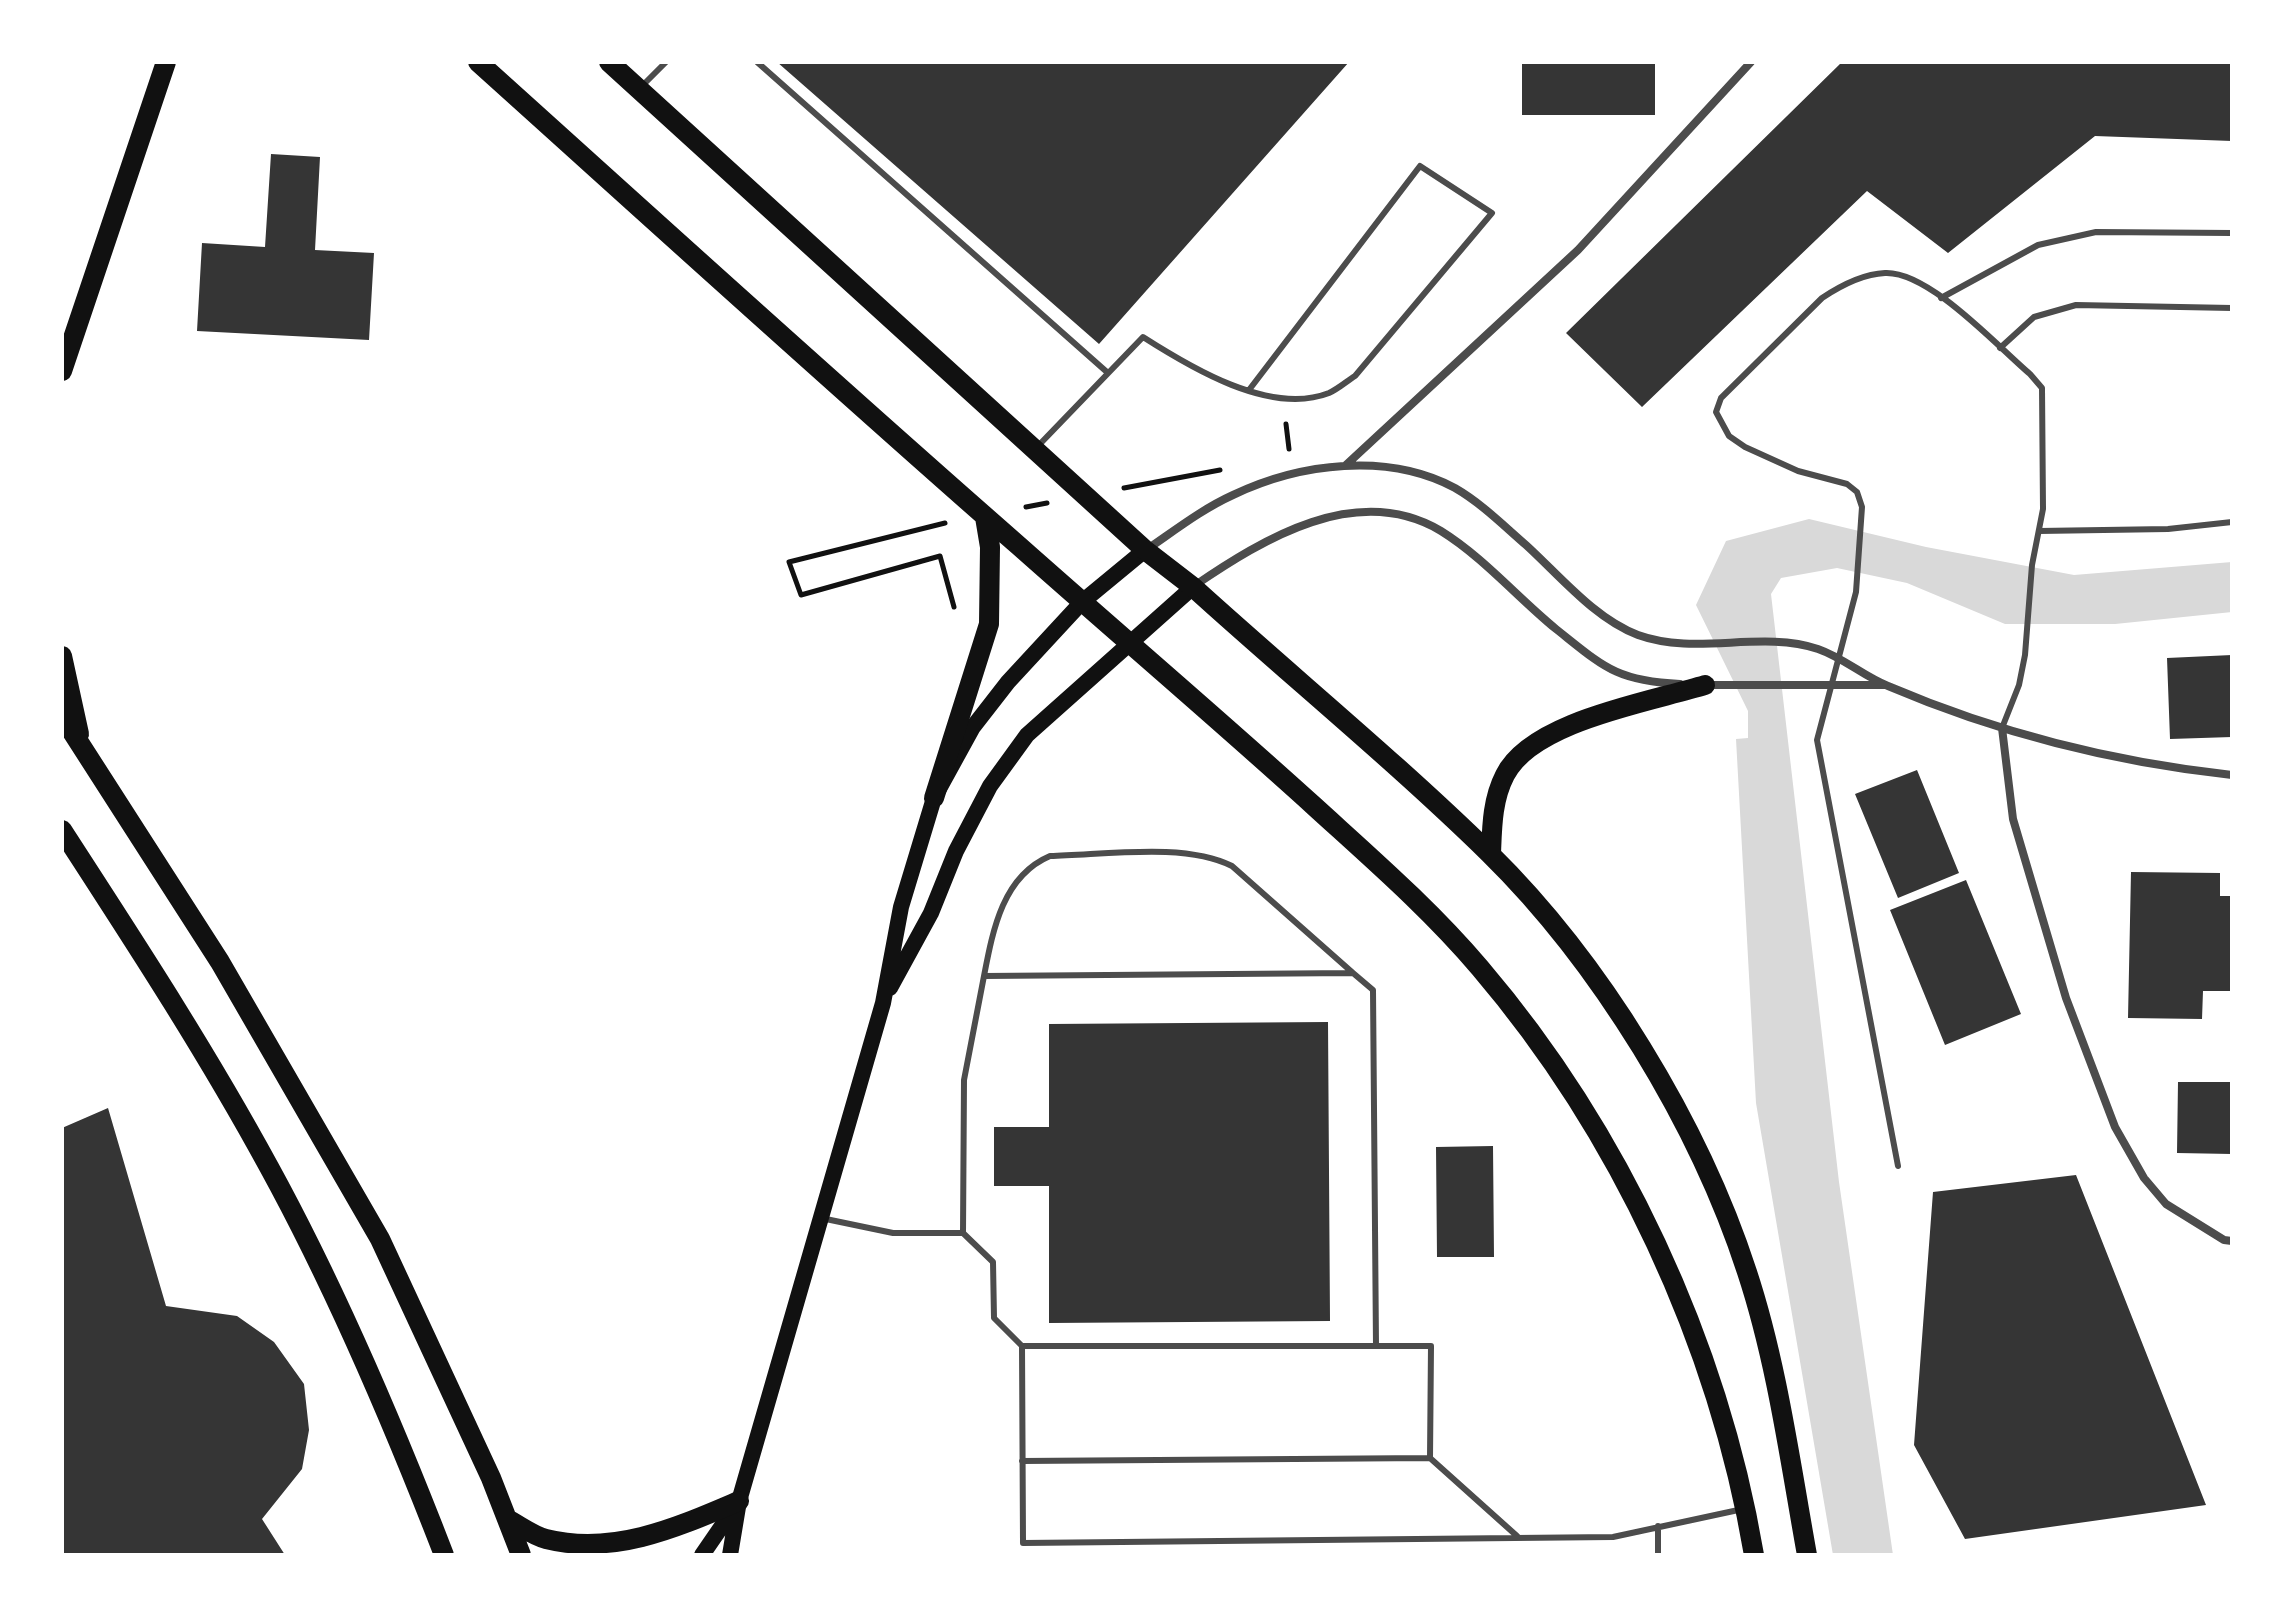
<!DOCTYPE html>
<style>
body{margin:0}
#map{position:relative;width:2294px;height:1617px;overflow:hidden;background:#fff;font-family:"Noto Sans",sans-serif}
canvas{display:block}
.frame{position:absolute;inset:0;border:64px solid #fff;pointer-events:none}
</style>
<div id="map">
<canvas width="2294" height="1617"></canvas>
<div class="frame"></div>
</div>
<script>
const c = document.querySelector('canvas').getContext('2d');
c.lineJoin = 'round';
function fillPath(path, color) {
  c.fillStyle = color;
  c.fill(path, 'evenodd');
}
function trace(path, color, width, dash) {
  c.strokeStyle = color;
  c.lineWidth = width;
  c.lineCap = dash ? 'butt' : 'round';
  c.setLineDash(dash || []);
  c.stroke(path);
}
fillPath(new Path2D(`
 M1809,519L1926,547L2074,575L2232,562V612L2115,624H2005L1907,583L1837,568L1781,578L1771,594L1839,1182L1893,1555H1833L1756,1103L1736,739L1748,738V711L1696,605L1726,541Z`), '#d9d9d9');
fillPath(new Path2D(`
 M777,62H1349L1099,344Z
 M1522,62H1655V115H1522Z
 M1842,62H2232V141L2095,136L1948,253L1867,191L1642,407L1566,333Z
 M271,154L320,157L315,250L374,253L369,340L197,331L202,243L265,247Z
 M2232,655V737L2170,739L2167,658Z
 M1917,770L1959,873L1898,898L1855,794Z
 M2131,872L2220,873V896H2232V991H2203L2202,1019L2128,1018Z
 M1966,880L2021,1014L1945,1045L1890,910Z
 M1328,1022L1330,1321L1049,1323V1186H994V1127H1049V1024Z
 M2178,1082H2232V1154L2177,1153Z
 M108,1108L166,1306L237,1316L274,1342L304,1384L309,1430L302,1469L262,1519L285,1555H62V1128Z
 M1493,1146L1494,1257H1437L1436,1147Z
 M2076,1175L2206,1505L1965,1539L1914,1445L1933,1192Z`), '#353535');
trace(new Path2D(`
 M1286,424L1289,449
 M1124,488L1220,470
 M1026,507L1047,503
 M945,523L789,562L801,595L940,556L954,607`), '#111', 5);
trace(new Path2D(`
 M757,62L1108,373
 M641,87L666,62
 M1941,298L2038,245L2096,232L2232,233
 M2000,348L2034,317L2076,305L2232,308
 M1038,446L1143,337C1190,367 1270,416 1329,393C1338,389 1347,381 1355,376L1492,213L1420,166L1249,390
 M2039,531L2168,529L2232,522
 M984,976C993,929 1003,876 1050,856C1104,855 1185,842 1232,866L1353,973
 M1898,1166L1817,740L1856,592L1862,507L1857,492L1847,484L1798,471L1745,447L1729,436L1716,412L1721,398L1822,298C1840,286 1862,274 1885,273C1929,271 1997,346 2030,374L2042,388L2043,509L2032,565L2025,655L2019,685L2002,728
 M821,1218L893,1233H963L964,1080L984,976L1353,973L1373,990L1376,1346
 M963,1233L993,1262L994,1318L1022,1346H1431L1430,1458
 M1022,1346L1023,1543L1613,1537L1743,1509
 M1022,1461L1430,1458L1517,1536
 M1658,1526V1555`), '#4c4c4c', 6);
trace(new Path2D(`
 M1346,465L1578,250L1751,62
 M1146,550C1174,531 1202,509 1233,495C1300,463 1388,452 1455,488C1481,503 1503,525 1526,545C1559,575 1595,619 1638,635C1696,656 1761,630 1818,649C1844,658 1863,676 1888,686C1998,733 2113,762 2232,775
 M1194,586C1263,539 1357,481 1441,531C1483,557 1518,598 1556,629C1604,667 1616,681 1680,684
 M1705,685H1884
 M2002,728L2013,819L2066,998L2115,1127L2144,1178L2166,1204L2224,1240L2232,1241`), '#4c4c4c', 8);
trace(new Path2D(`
 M890,988L931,913L956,851L990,786L1027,735L1193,587
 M702,1555L735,1507
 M730,1555L739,1501L883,1003L901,907L934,798L973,727L1008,682L1082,602L1145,550`), '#111', 16);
trace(new Path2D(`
 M478,62C658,224 837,387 1019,546C1117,633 1217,718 1314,806C1371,858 1430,909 1480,968C1620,1132 1718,1343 1754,1555
 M609,62L1145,550L1193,587C1291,676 1395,761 1489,853C1600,962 1699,1124 1747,1272C1777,1363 1790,1461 1807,1555
 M62,371L166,62
 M62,656L79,734
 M62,716L220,962L380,1239L491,1478L521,1555
 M934,798L989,624L990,547L985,517
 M62,830C134,941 206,1051 269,1167C337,1291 393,1423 444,1555
 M1491,854C1492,828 1492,800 1505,775C1532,721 1650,702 1705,685
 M507,1519C519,1525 533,1536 546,1539C614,1556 678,1527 739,1501`), '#111', 20);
</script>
